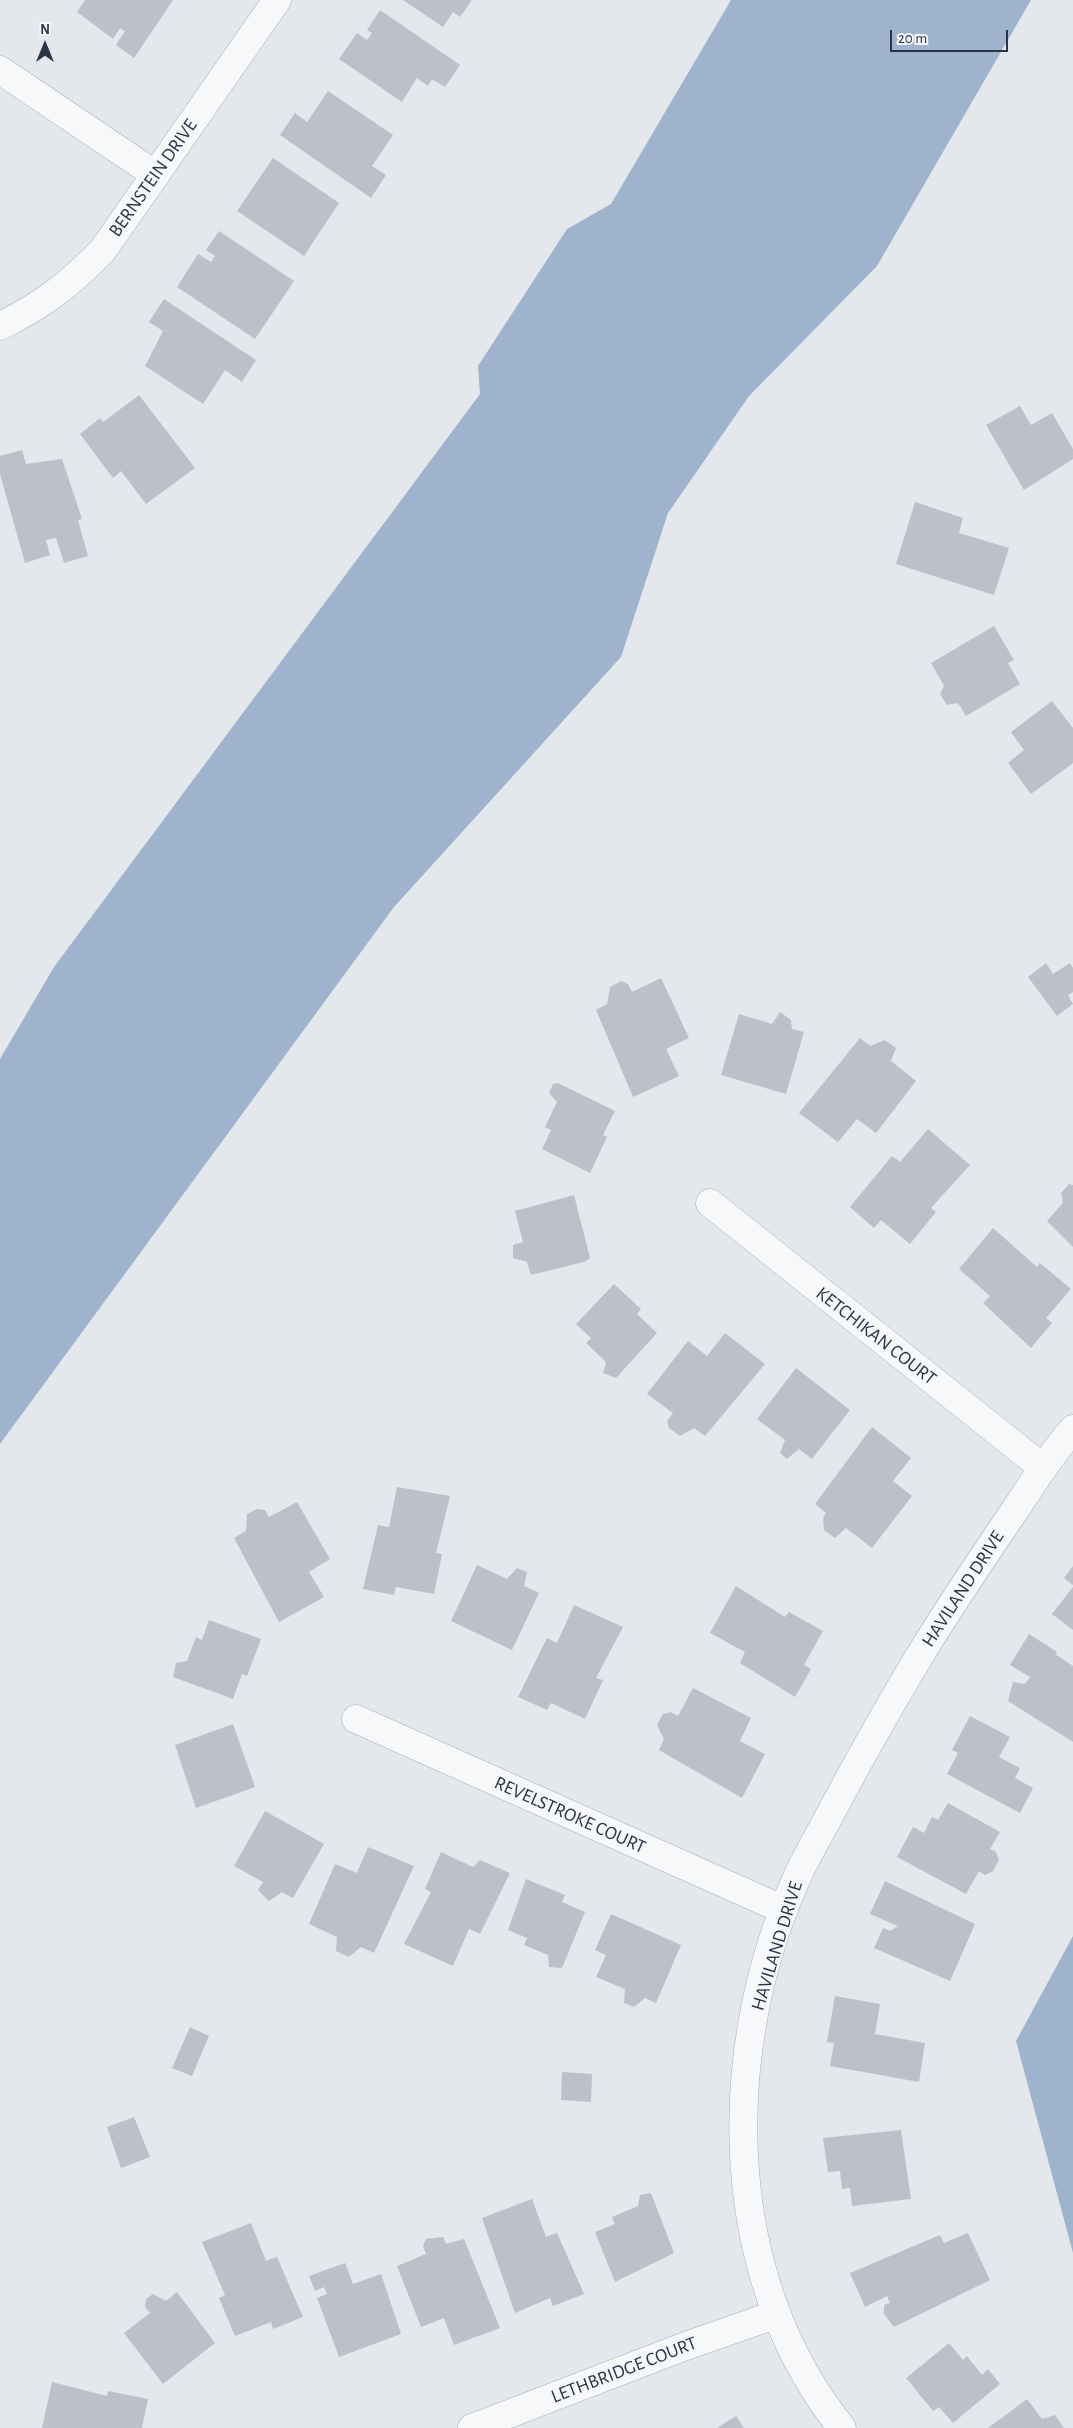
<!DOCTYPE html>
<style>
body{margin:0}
#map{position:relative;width:1073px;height:2428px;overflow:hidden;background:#e4e7ec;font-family:"Alegreya Sans",sans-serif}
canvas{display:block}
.north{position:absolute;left:20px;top:20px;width:50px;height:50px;-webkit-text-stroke:4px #f4f6f9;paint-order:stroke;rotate:0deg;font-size:14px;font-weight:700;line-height:20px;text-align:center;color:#2b3445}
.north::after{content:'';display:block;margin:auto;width:18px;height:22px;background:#2b3445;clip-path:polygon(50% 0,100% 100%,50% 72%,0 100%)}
.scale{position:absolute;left:890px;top:30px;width:118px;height:22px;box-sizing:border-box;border:2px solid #2b3445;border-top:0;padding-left:6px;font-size:15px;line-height:18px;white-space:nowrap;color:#2b3445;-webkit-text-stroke:4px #f4f6f9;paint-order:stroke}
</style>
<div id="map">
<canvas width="1073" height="2428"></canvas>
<div class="north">N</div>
<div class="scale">20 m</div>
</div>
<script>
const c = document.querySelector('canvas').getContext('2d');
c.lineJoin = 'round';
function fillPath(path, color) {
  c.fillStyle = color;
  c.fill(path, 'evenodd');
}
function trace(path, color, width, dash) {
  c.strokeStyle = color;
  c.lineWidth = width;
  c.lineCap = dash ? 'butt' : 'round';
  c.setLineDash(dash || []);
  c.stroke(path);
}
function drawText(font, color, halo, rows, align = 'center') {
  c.font = font + ' "Alegreya Sans",sans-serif';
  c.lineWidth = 4;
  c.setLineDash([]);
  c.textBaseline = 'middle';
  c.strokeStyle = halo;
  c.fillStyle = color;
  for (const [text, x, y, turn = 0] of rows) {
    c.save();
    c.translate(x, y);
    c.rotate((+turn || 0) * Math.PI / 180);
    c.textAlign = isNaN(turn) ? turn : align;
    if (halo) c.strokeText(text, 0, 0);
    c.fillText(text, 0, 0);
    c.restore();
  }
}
fillPath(new Path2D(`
 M731,0H1031L877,266L749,396L668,513L621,657L394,907L0,1444V1059L54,967L480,394L478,366L567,229L611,204Z
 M1073,1936V2253L1016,2041Z`), '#9fb4cc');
fillPath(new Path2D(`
 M85,0H173L134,58L116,45L125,31L120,28L113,39L77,12Z
 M403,0H472L460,17L453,12L443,27Z
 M380,10L460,65L445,87L432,79L428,86L417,78L402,102L339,59L357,33L367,40L372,33L367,30Z
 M328,91L393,135L372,166L386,175L371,198L280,135L295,113L307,122Z
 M273,158L339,203L304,256L237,211Z
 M219,231L294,281L255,339L177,287L198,254L211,262L215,256L206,250Z
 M164,299L256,360L242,382L225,370L203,404L145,366L163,331L149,322Z
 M139,395L195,468L146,504L121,471L113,478L80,434L100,418L103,422Z
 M1020,406L1031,425L1052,413L1073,449V459L1024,490L986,425Z
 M22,450L26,464L62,459L82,519L78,520L88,556L64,563L56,538L46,540L50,555L25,563L0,474V456Z
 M915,502L963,518L959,533L1009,548L994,595L896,564Z
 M994,626L1014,660L1008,663L1020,684L966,716L958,703L947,705L940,694L944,686L931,663Z
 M1052,701L1073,728V763L1031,794L1008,763L1024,750L1011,732Z
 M1046,963L1053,974L1070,963L1073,968V992L1068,995L1073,1004L1057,1016L1028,977Z
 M661,978L689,1038L666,1049L679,1076L633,1097L596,1010L607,1004L610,987L621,981L628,984L632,992Z
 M780,1012L791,1020L792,1029L804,1032L786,1094L721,1075L739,1014L772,1024Z
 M860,1038L870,1046L885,1040L896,1048L891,1061L916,1081L876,1133L857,1119L838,1142L799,1113Z
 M558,1083L615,1111L603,1135L607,1137L590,1173L542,1149L551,1130L545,1127L557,1102L549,1093L553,1084Z
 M928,1129L970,1165L931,1208L936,1212L910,1244L881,1220L874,1228L850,1207L892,1156L900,1162Z
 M1069,1184L1073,1185V1247L1047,1221L1063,1203L1061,1193Z
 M574,1195L590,1258L584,1262L531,1275L527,1262L513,1258V1245L523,1242L515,1211Z
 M993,1228L1037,1267L1040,1263L1071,1289L1046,1318L1052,1323L1031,1348L983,1303L990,1296L959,1269Z
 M614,1284L641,1309L637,1314L657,1333L616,1378L603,1373L606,1362L586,1343L591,1338L576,1324Z
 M725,1333L765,1364L705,1436L694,1428L680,1436L669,1428L667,1421L673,1413L647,1394L688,1341L707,1356Z
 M796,1368L850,1410L812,1459L799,1449L787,1459L780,1453L785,1440L757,1419Z
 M872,1427L911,1458L893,1481L912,1496L872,1548L846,1528L835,1538L824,1530L823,1518L826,1513L815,1504Z
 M397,1487L450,1496L436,1553L442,1554L434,1594L396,1587L394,1595L363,1589L378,1525L389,1527Z
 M297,1502L330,1559L309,1572L324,1597L279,1622L234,1538L246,1531L247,1514L257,1509L265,1510L269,1517Z
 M477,1565L507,1579L517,1568L527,1572L524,1586L539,1593L512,1650L451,1621Z
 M1073,1566V1585L1064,1578Z
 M736,1586L785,1617L789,1612L823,1631L804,1665L811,1669L795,1697L740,1663L745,1652L710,1633Z
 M1073,1587V1630L1052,1614Z
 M574,1605L623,1627L596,1678L603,1680L585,1719L551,1703L547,1710L518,1697L547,1638L557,1643Z
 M209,1620L261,1639L247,1676L242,1674L233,1699L173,1677L176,1663L187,1661L196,1637L202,1640Z
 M1029,1634L1057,1652L1055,1654L1073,1666V1742L1008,1701L1013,1682L1025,1684L1030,1677L1010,1665Z
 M693,1688L751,1718L740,1741L765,1754L742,1798L659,1750L664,1739L657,1725L663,1714L671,1712L678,1716Z
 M970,1716L1010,1737L999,1757L1020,1768L1015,1778L1033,1788L1020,1813L947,1774L958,1753L952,1750Z
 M233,1724L255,1787L196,1808L175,1745Z
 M948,1803L1000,1832L990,1849L996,1852L999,1860L993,1871L985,1875L979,1871L966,1894L897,1857L913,1827L924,1833L932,1817L938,1820Z
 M265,1811L324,1844L293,1898L282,1892L269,1901L258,1890L263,1882L234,1866Z
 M368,1847L414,1866L374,1953L361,1947L349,1957L336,1951L337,1937L309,1924L335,1864L357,1873Z
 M441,1852L473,1867L480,1860L510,1873L480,1934L469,1929L453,1966L404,1944L431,1892L425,1889Z
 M526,1879L565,1895L562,1902L585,1912L562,1968L549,1967L548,1955L524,1945L527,1938L508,1930Z
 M885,1881L975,1924L950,1981L874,1948L883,1928L890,1931L898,1926L870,1914Z
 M611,1914L681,1945L656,2003L645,1998L634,2007L624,2003L625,1989L596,1977L606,1955L595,1950Z
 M835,1996L880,2004L875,2034L925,2043L919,2082L830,2066L834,2043L827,2042Z
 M190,2027L209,2036L192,2076L172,2068Z
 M562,2072L592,2074L591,2102L561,2100Z
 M134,2117L150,2157L121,2168L107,2127Z
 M901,2130L911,2199L852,2206L850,2188L842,2189L840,2171L828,2172L823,2138Z
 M651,2193L674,2253L615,2282L595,2232L615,2224L612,2217L638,2206L640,2195Z
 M532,2199L546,2237L557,2233L584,2294L553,2306L550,2298L515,2313L482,2218Z
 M251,2223L266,2261L277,2257L303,2317L273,2329L271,2322L235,2336L219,2298L225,2295L202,2242Z
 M968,2233L990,2280L894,2327L884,2314V2305L890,2303L887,2296L865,2307L850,2273L940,2235L944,2243Z
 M443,2237L446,2244L464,2239L500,2328L454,2345L444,2318L421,2327L397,2266L426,2254L423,2246L426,2239Z
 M345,2263L353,2284L381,2274L401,2334L339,2357L317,2298L327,2294L324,2287L315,2291L309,2276Z
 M177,2292L215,2343L163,2384L124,2333L150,2313L145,2307L146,2299L153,2294L166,2301Z
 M949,2343L963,2360L967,2356L982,2375L988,2369L1000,2384L953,2423L939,2407L933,2411L906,2378Z
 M52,2382L107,2396L108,2391L148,2399L142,2428H42Z
 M1027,2399L1042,2419L1055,2415L1064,2428H988Z
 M736,2416L744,2428H717Z`), '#bbc0ca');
const minor = new Path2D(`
 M0,70L156,175
 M0,326C42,306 71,283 103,250L277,0
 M710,1203L1043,1468
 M356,1719L784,1910
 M472,2428L683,2347L777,2314
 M842,2428C721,2278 719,2055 794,1884C803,1862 816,1841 827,1820C856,1765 886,1712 917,1660C948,1609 981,1560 1015,1510C1033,1483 1051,1454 1073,1429`);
trace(minor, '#a9aeb7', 29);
trace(minor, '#f7f8fa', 28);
drawText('19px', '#2b3445', '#f4f6f9', [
 ["BERNSTEIN DRIVE",153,178,-55],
 ["KETCHIKAN COURT",876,1336,38],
 ["HAVILAND DRIVE",963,1589,-57],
 ["REVELSTROKE COURT",570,1815,24],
 ["HAVILAND DRIVE",777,1946,-73],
 ["LETHBRIDGE COURT",624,2370,-21]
]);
</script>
